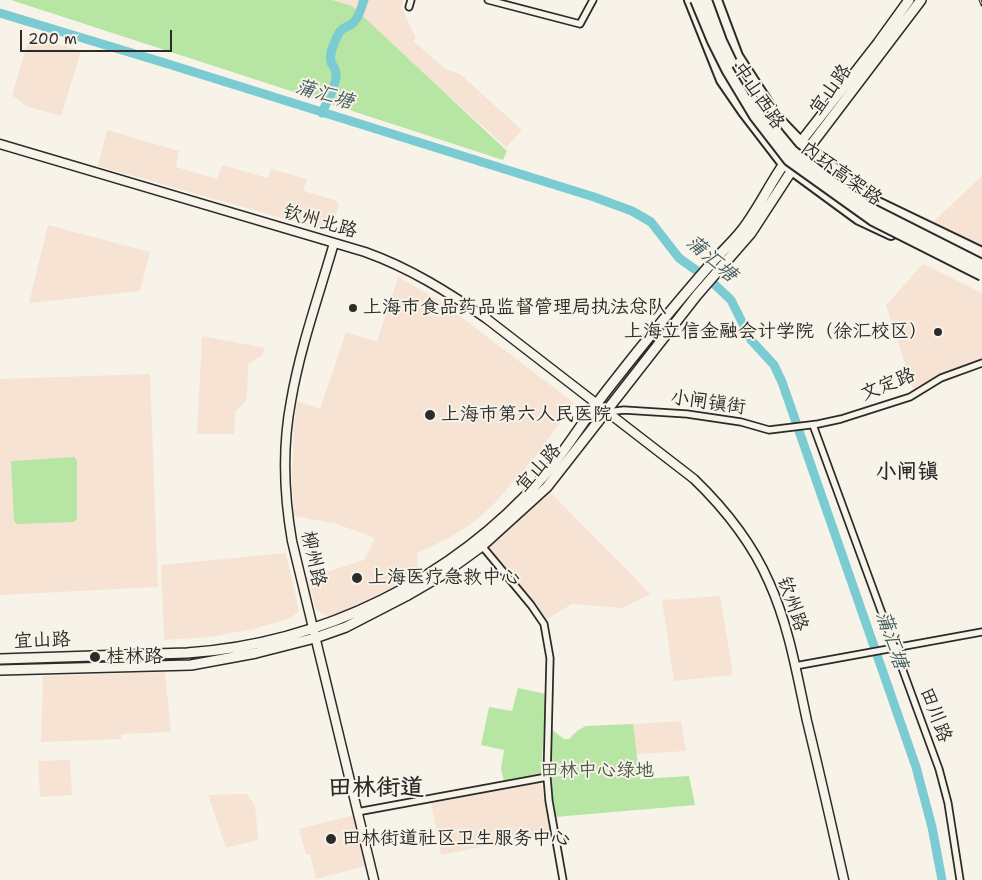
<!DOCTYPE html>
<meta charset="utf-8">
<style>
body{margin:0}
#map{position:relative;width:982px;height:880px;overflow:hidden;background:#f7f3e8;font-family:"Shantell Sans",sans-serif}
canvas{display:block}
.scale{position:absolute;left:20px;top:30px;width:152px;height:22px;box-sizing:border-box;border:2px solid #2b2b2b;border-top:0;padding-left:6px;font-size:15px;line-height:18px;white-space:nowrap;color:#2b2b2b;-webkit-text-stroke:4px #f7f3e8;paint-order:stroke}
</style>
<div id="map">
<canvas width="982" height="880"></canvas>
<div class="scale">200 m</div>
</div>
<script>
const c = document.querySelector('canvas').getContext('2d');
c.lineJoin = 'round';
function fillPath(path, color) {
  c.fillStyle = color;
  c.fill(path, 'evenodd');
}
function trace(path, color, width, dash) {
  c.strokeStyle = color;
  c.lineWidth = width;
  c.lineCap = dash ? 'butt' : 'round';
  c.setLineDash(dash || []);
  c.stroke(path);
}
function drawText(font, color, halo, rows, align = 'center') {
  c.font = font + ' "Shantell Sans","LXGW WenKai TC",sans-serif';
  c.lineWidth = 4;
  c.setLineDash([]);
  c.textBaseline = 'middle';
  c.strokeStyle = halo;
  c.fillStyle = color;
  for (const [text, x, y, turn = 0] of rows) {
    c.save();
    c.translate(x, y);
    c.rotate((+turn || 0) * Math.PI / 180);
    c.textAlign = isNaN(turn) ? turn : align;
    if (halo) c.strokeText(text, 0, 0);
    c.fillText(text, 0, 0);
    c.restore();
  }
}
fillPath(new Path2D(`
 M323,0H404L401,7L416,38L413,41L447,70L460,74L522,130L506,147L350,8Z
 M30,36L81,51L61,116L26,106L12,95Z
 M107,130L179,151L176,167L217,179L222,165L268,178L271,169L307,179L303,191L335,200L339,205L333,224L326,229H321L98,166Z
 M982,176V246L932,223Z
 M48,225L150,252L140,291L29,303Z
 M923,264L982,293V359L913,389L886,305Z
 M398,277L440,301L574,403L536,456L492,506L471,524L447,539L417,553L418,574L408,578L374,597L329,617L316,610L307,578L364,560L375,538L334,523L294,516L292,480L294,421L297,401L320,409L346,332L377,342Z
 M202,336L265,348L262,356L248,364L247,400L235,412L234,434H197Z
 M150,374L158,587L0,595V379Z
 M550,492L633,576L650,594L622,608L572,604L547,619L489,547Z
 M286,553L299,611L289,619L253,629L210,637L164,640L161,565Z
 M720,596L733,675L674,681L662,600Z
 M165,672L171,732L121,734V739L41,742L43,676Z
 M681,721L686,751L637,754L633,724Z
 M70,760L72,795L40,797L38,761Z
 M541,782L551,833L441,855L431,803Z
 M247,794L255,805L258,840L226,848L208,795Z
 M354,815L366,866L316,879L310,854L306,855L299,829Z`), '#f6e3d4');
fillPath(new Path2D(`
 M11,0H332L352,6L507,151L503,160Z
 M74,457L77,460V519L74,522L17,524L14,521L11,462L13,461Z
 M518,688L546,694L541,775L504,782L501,769L504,750L481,745L489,707L512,711Z
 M633,724L640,779L689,776L695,805L555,817L550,783L551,729L564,739H569L578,730L586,726Z`), '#b7e5a3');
trace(new Path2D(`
 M0,13L165,63L594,197L632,211L651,222L679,258L711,281L731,300L751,340L774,365L782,382L916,767L932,827L942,880
 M322,113C326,103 336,87 336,76C337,70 333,67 331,62C329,54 333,46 336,39C342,24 346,30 354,22C360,16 361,7 364,0`), '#7accd2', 9);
const minor = new Path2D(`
 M488,0L580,24L593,0
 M409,7L411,0
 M607,412L624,410L687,414L741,422L769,430L818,424L841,419L910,397L941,378L982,363
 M813,425L939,769L948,803L960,880
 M482,546L531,605L544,624L550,658L547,777L549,801L563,880
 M795,666L982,632
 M357,812L547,777`);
const tertiary = new Path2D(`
 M0,144L365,252C410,268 448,292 487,319L694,479C725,509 752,543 769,582C789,626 797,675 807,721C820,774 832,827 844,880
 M334,243C319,295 300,348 291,401C282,448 284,495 292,541L374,880`);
const secondary = new Path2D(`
 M796,148L878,43L909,0
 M0,659L187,653C323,644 453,579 543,477C563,454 578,429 596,405C605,392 616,379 626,366C653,332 680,299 709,266C719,254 732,243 742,230C759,208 771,181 788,158
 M0,670L191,665L256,653L315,638L346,627L406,596L442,575L482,546L547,487L697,295L751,233L792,170L921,0`);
const primary = new Path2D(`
 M690,0L722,80L744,112L784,164L859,219L891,234
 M716,0L737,56L777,118L800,142L878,203L982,253`);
trace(minor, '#2b2b2b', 9);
trace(tertiary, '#2b2b2b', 11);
trace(secondary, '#2b2b2b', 12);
trace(primary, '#2b2b2b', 14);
trace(minor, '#f7f3e8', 5.5);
trace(tertiary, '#f7f3e8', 8);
trace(secondary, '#f7f3e8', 9);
trace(primary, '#f7f3e8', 10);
const rail = new Path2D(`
 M980,0L982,5`);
trace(rail, '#2b2b2b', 3);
trace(rail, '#f7f3e8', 1, [4]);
const trunkBridge = new Path2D(`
 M696,0L713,41L728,71L755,116L789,160L873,220L982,275
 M706,0L721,41L731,62
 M753,100L759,111L792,151L832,182L871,209L982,265`);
trace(trunkBridge, '#2b2b2b', 14, []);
trace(trunkBridge, '#f7f3e8', 10);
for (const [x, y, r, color] of [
 [353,308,5,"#2b2b2b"],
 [938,332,5,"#2b2b2b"],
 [430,415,6,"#2b2b2b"],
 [357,578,6,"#2b2b2b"],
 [95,657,6,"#2b2b2b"],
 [331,839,6,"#2b2b2b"]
]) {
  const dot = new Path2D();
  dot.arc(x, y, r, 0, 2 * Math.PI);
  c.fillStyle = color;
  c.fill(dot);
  trace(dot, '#f7f3e8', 2);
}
drawText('19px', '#2b2b2b', '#f7f3e8', [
 ["宜山路",831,90,-54],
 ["中山西路",758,96,56],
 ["内环高架路",841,174,36],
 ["钦州北路",320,222,16],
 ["文定路",888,385,-22],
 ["小闸镇街",708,403,8],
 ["宜山路",539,468,-48],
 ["柳州路",313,559,78],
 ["钦州路",792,604,71],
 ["宜山路",42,641,-2],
 ["田川路",935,715,69]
]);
drawText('19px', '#2b2b2b', '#f7f3e8', [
 ["上海市食品药品监督管理局执法总队",363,308],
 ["上海立信金融会计学院（徐汇校区）",928,332,"right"],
 ["上海市第六人民医院",441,415],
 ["上海医疗急救中心",368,578],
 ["桂林路",106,657],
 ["田林街道社区卫生服务中心",342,839]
], 'left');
drawText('19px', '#4e5a49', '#f7f3e8', [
 ["田林中心绿地",597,771]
]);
drawText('italic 20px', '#435b5d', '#f7f3e8', [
 ["蒲汇塘",324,95,17],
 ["蒲汇塘",711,259,41],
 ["蒲汇塘",891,640,71]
]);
drawText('bold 21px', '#2b2b2b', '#f7f3e8', [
 ["小闸镇",907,473]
]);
drawText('bold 24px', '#2b2b2b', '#f7f3e8', [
 ["田林街道",376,789]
]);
</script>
